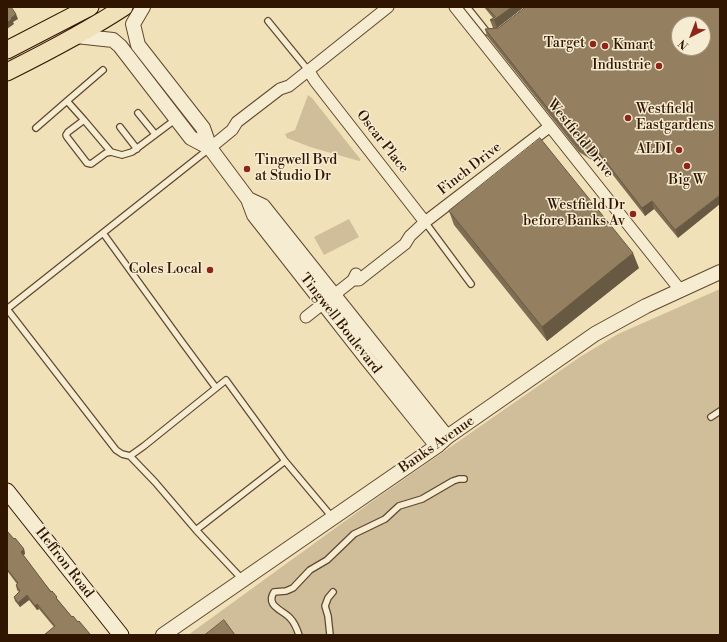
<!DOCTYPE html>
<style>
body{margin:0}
#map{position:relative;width:727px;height:642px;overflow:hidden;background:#f1e1b9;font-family:"Libre Bodoni",serif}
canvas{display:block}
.frame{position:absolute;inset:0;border:8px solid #301500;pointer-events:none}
.north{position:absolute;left:671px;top:16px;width:40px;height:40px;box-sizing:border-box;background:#f6ecd2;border:1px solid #a7967e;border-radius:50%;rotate:222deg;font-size:11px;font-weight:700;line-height:16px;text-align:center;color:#301500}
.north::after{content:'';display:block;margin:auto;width:14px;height:18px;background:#8f2418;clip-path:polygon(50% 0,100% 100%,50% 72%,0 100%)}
</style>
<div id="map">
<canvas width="727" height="642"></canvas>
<div class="frame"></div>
<div class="north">N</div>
</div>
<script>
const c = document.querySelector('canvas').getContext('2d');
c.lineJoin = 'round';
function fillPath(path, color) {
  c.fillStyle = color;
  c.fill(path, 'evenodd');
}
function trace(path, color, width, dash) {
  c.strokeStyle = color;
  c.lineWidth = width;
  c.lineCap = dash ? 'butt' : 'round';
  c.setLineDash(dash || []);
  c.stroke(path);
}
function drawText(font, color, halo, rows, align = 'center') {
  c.font = font + ' "Libre Bodoni",serif';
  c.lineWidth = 3;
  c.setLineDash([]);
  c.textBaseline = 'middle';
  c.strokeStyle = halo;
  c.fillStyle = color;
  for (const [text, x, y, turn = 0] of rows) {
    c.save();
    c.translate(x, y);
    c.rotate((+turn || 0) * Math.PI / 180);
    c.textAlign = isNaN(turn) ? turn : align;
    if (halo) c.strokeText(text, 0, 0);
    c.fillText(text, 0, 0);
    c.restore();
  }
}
fillPath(new Path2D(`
 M308,95L312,98L361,160L359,161L310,147L287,138L285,134L295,130Z
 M349,219L359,237L324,255L314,237Z
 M720,289V635H188L374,500L580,357L618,334Z`), '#d0be9a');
const service = new Path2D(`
 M467,7L487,32H491
 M268,21L308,70
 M103,70L67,101L84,120L68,132L66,135L67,137L87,163L91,164L106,153L111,152L122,155L132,152L176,119
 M138,113L155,134
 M84,120L111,152
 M120,127L137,149
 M36,128L67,101
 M425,222L471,284
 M103,233L182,342L216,388
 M7,309L116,450L122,454L130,456L144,446L226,380L285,461L196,530
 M7,309L210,148
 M711,417L720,411
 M130,456L155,482L196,530L242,579
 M285,461L332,517
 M299,635C297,629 295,623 290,618C283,610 265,606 274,592L286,591L293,588L310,570L327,560L354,534L385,519L399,506L422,499L453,481L459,479H464
 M330,635L328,616L325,606L328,598L333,592`);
const minor = new Path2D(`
 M455,7L681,291
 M308,70L315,81L425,222
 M210,148L232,130L237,122L280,89L289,86L388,7
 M353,280H359L364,276L405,244L410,236L425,222L549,127
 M306,317L353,280L356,274`);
const tertiary = new Path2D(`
 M143,7L133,24L138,45L203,128L210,148L248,199L254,215L367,359L437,446
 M76,36L113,40L120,46L191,138L210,148
 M248,199L263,206L447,437
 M163,635L437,446L447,437L595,334L646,306L720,272`);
const secondary = new Path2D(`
 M7,491L121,635`);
const primary = new Path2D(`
 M7,50L90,7
 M7,72C47,52 86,32 124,7`);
trace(service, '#60482e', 8);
trace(minor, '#60482e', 13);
trace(tertiary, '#60482e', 16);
trace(secondary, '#301500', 17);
trace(primary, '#301500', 19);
trace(service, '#f6ecd2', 5.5);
trace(minor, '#f6ecd2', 11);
trace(tertiary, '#f6ecd2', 14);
trace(secondary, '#f6ecd2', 15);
trace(primary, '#f1e1b9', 17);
fillPath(new Path2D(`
 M484,7H524L497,28H493L490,20L493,18Z
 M720,7L678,238L654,209L645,216L598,156L592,160L579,152L487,36L485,29Z
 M449,211L639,268L547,341L454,225Z
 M7,531L14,539L24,549L25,554L23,555L42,580L72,617L78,622L90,635H44L54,627L39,609L37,610L29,600L20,607L15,601L14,597L19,592L17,590L16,585L17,584L8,572L7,570Z`), '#7f6d53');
fillPath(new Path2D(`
 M512,7H524L497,28L494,20Z
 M16,14L18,19L13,22L14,24L7,29V23L11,18Z
 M596,149L598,156L592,160L589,153Z
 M720,195V204L678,238L675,230Z
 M652,201L654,209L645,216L642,208Z
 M633,253L639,268L547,341L542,327Z
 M24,549L25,554L22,556L21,552Z
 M27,595L29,600L20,607L18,603Z
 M37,604L39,609L37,610L35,606Z`), '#685943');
const building = new Path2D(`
 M7,7H11L16,14L11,18L12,19L7,23Z
 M487,7H512L494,20H490L495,17Z
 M526,7H720V195L675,230L652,201L642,208L596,149L589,153L576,144L485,29L498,28ZM679,24H703V48H679Z
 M540,138L633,253L542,327L449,211Z
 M7,531L14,539L15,538L24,549L21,552L51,592L52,591L57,597L56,598L72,617L73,616L78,622L79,621L90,634L89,635H44L55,626L37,604L35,606L27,595L18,603L14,597L20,591L16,585L18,583L7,569V567H8L7,566Z
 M224,620L235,635H205Z`);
fillPath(building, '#947f60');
trace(building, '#685943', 1);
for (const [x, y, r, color] of [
 [593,44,4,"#8f2418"],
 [605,46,4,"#8f2418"],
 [659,66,4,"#8f2418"],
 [628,118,4,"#8f2418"],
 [679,150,4,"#8f2418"],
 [687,166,4,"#8f2418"],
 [247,169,4,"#8f2418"],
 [633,214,4,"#8f2418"],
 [210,270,4,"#8f2418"]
]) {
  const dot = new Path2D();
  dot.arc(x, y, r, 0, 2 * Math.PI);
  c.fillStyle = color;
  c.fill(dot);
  trace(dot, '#f6ecd2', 1.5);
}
drawText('14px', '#301500', '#f6ecd2', [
 ["Target",585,44],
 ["Kmart",613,46,"left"],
 ["Industrie",651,66],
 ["Westfield",636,110,"left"],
 ["Eastgardens",636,126,"left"],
 ["ALDI",671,150],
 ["Tingwell Bvd",255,161,"left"],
 ["at Studio Dr",255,177,"left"],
 ["Big W",687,181,"center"],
 ["Westfield Dr",625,206],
 ["before Banks Av",625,222],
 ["Coles Local",202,270]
], 'right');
drawText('14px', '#301500', '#f6ecd2', [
 ["Westfield Drive",580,139,51],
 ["Oscar Place",382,142,52],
 ["Finch Drive",470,169,-38],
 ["Tingwell Boulevard",340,324,52],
 ["Banks Avenue",437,445,-35],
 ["Heffron Road",64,563,52]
]);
</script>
